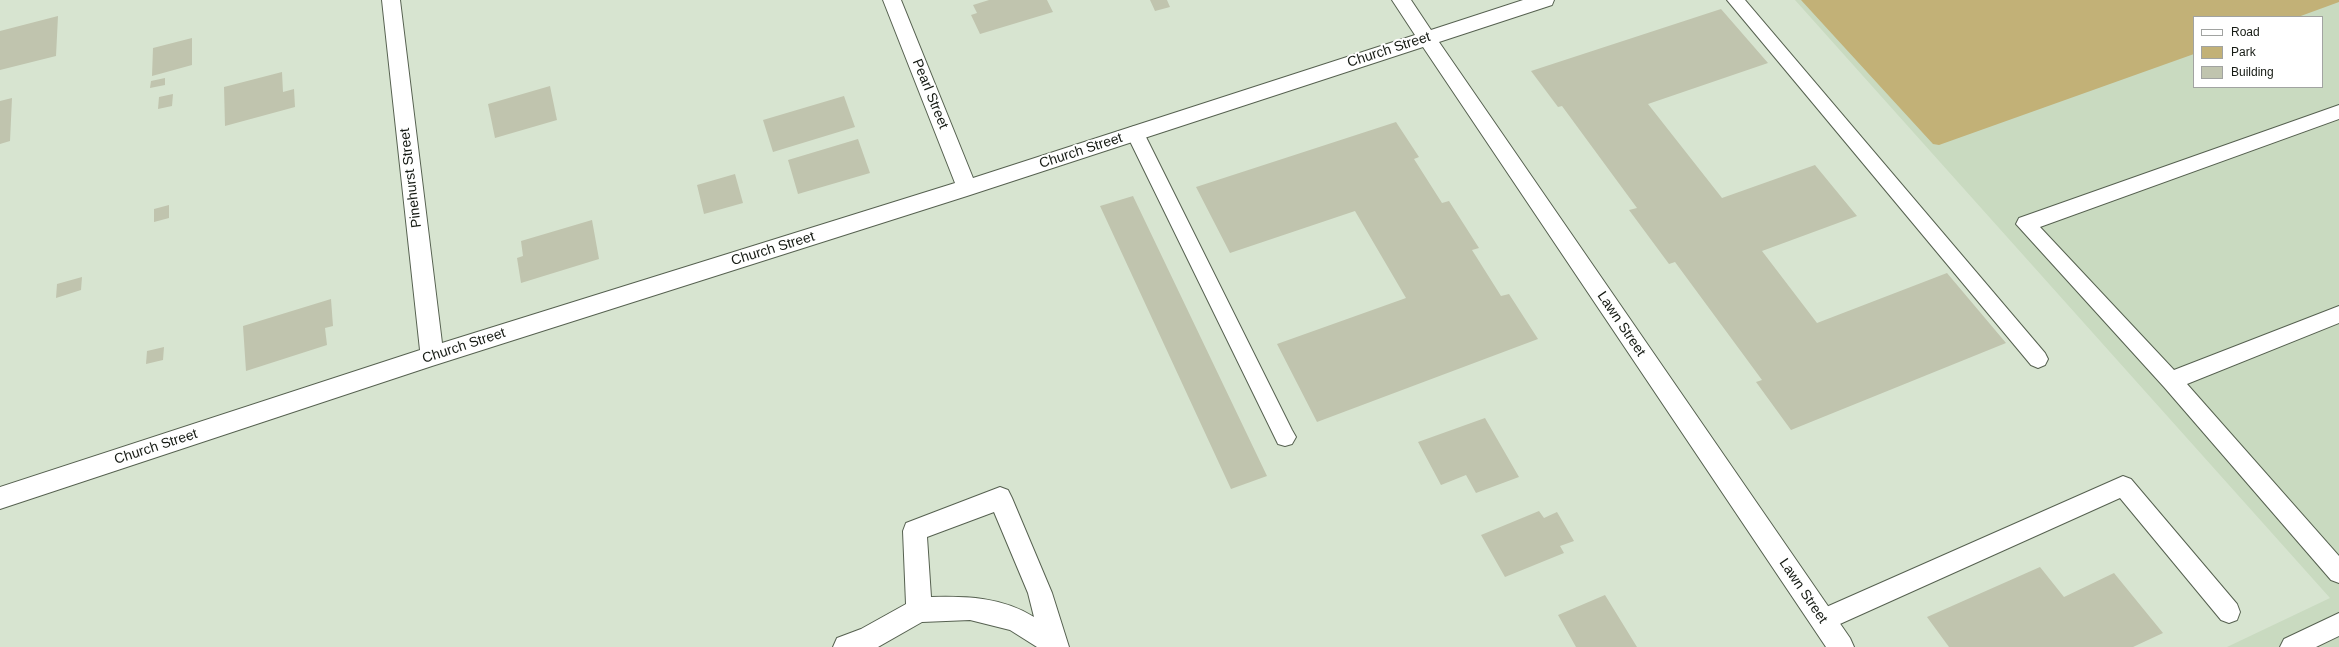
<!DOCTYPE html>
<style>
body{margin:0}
#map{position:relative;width:2339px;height:647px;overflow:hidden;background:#d7e4d0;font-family:Helvetica,sans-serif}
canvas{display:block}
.legend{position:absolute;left:2193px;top:16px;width:130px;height:72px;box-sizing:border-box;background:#fff;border:1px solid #a1a3a1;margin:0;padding:5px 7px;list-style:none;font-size:12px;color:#151a13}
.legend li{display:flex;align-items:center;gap:8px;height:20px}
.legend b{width:20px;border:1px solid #a1a3a1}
</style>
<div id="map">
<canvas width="2339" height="647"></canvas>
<ul class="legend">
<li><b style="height:5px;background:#fff"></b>Road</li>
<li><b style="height:11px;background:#c2b177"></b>Park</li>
<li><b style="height:11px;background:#c0c4ae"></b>Building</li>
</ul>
</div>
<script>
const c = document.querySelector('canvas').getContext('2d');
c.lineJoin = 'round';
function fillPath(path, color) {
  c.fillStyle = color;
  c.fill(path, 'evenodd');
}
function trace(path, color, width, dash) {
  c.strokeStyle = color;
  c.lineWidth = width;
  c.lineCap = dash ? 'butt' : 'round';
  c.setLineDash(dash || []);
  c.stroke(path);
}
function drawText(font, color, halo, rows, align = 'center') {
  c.font = font + ' Helvetica,sans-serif';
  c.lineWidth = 4;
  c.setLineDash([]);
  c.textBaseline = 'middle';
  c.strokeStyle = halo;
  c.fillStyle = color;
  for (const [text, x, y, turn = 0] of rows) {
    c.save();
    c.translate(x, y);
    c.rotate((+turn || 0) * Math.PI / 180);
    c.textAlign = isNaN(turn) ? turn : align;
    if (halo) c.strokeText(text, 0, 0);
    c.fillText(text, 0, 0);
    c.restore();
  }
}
fillPath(new Path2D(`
 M1795,0H2339V647H2227L2330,598ZM2194,17H2322V87H2194Z`), '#c9dac0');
fillPath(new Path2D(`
 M1801,0H2339V2L2298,17H2194V54L1939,145L1933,144Z`), '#c2b177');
fillPath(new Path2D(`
 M989,0H1047L1053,12L980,34L971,15L977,13L973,5Z
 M1150,0H1167L1170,7L1155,11Z
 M1721,9L1768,63L1648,104L1722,198L1815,165L1857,216L1762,251L1817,323L1947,273L2006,343L1791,430L1756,382L1762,380L1675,262L1669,264L1629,210L1637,208L1562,106L1558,107L1531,71Z
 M58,16L56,56L0,70V31Z
 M192,38V65L152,76L153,48Z
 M282,72L283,92L294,89L295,107L225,126L224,87Z
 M165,78V85L150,88L151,81Z
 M550,86L557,120L495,138L488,104Z
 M173,94L172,106L158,109L159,97Z
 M844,96L855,127L773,152L763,120Z
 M12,98L10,141L0,144V101Z
 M1396,122L1419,157L1414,159L1442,203L1449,201L1479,248L1472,250L1501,296L1509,294L1538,339L1317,422L1277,344L1406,298L1355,211L1230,253L1196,187Z
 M858,139L870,173L798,194L788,160Z
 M735,174L743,203L704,214L697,185Z
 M1133,196L1267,476L1231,489L1100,206Z
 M169,205V218L154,222V209Z
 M592,220L599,259L521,283L517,258L523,256L521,241Z
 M82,277L81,290L56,298L57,284Z
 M331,299L333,326L325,328L327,345L246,371L243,326Z
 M164,347L163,360L146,364L147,351Z
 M1485,418L1519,477L1476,493L1466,475L1441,485L1418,442Z
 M1539,511L1544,518L1557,512L1574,541L1560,546L1564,553L1505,577L1481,535Z
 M2040,567L2064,597L2114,573L2163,633L2133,647H1949L1927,617Z
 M1605,595L1637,647H1576L1558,615Z`), '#c0c4ae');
const service = new Path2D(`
 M1727,0H1745L2045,353L2048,359L2045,365L2038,368L2031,365Z
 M2339,105V119L2040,227L2174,370L2339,306V323L2187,384L2339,556V583L2331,580L2164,387L2016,224L2019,218Z
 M1135,126L1141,128L1144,133L1292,430L1296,437L1292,444L1285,446L1278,444L1126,133L1129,128Z
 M2123,476L2131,479L2237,604L2240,612L2237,620L2229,623L2221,620L2120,498L1831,628L1823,631L1815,628L1812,620L1815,612Z
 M2339,613V636L2316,647H2280L2284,639Z`);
const minor = new Path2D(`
 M382,0H400L442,343L955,183L883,0H901L973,178L1415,35L1392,0H1411L1431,30L1523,0H1554L1552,5L1439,42L1850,638L1854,647H1826L1423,47L967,196L432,366L0,509V487L420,350Z
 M1000,487L1008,490L1012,498L1052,593L1069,647H1037L1010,630L970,620L922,622L878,647H833L837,638L861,629L906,604L903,531L906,523ZM994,512L1028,593L1034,617C1002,597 967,596 931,597L927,537Z`);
trace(service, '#566150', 2);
trace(minor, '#566150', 2);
fillPath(service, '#fff');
fillPath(minor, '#fff');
drawText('14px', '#151a13', '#fff', [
 ["Church Street",1389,50,-18],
 ["Pearl Street",930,94,68],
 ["Church Street",1081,151,-18],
 ["Pinehurst Street",411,178,-97],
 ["Church Street",773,249,-17],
 ["Lawn Street",1621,324,56],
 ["Church Street",464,346,-18],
 ["Church Street",156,447,-18],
 ["Lawn Street",1803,591,56]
]);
</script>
